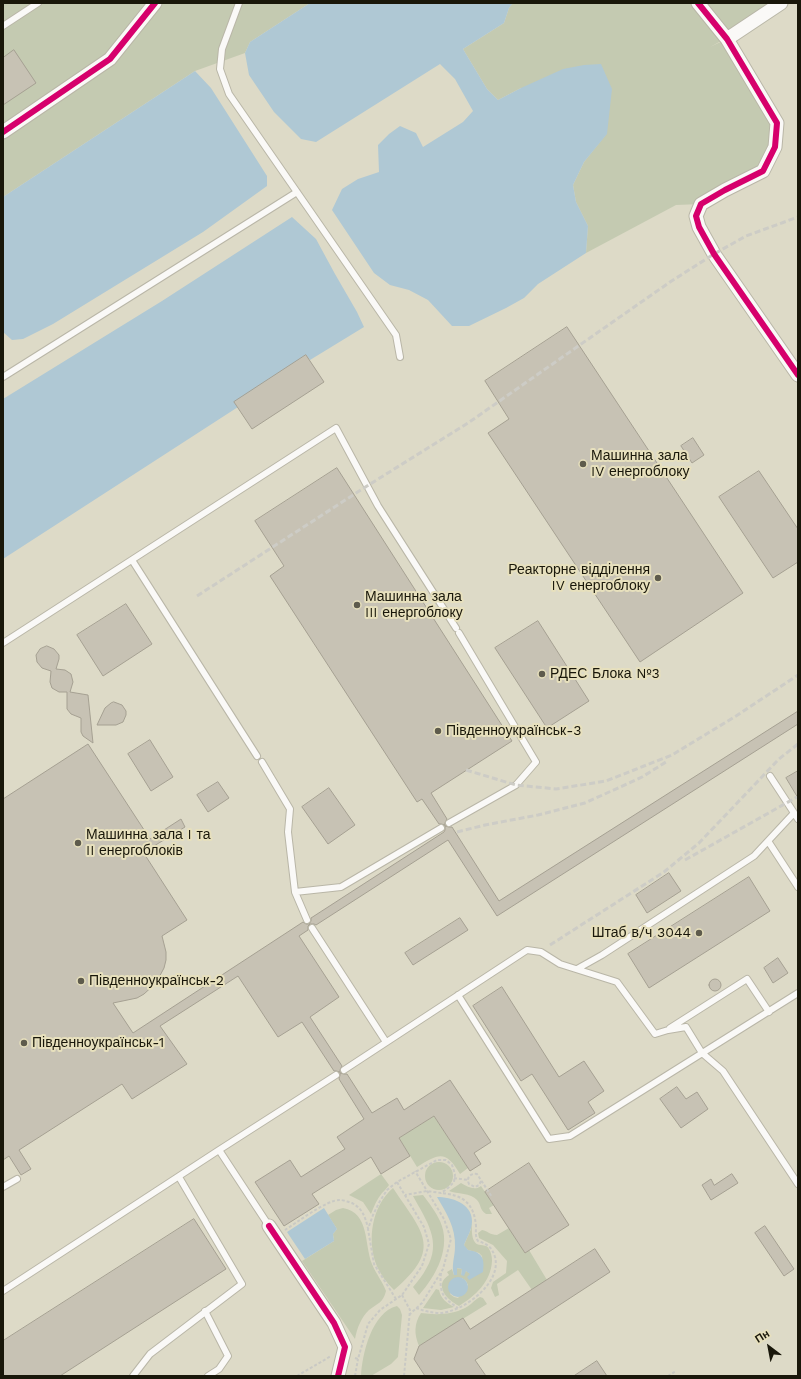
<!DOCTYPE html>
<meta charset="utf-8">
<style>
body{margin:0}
#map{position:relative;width:801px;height:1379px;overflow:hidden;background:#dddac7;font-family:"Work Sans",sans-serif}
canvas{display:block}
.frame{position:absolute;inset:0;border:4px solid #19170a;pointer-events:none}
.north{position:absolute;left:749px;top:1327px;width:40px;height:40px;-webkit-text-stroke:3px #e7e0bd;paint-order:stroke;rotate:328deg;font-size:11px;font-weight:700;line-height:16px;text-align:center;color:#19170a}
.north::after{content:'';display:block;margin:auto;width:14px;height:18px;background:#19170a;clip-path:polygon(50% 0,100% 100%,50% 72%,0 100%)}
</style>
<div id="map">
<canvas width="801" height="1379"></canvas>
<div class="frame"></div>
<div class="north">Пн</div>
</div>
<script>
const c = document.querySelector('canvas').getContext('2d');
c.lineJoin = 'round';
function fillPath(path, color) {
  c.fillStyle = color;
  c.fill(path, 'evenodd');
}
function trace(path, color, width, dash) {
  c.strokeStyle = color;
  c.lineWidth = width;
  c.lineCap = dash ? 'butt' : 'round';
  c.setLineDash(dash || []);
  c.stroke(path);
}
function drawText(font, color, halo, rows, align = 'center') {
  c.font = font + ' "Work Sans",sans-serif';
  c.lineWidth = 4;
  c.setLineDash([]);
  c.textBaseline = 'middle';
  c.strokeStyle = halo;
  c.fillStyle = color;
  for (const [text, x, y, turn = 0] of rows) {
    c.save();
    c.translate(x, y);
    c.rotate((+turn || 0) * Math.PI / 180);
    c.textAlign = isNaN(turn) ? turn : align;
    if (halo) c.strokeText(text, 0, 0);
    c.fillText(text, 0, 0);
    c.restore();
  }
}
fillPath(new Path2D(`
 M3,3H310L250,42L245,53L195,71L3,197Z
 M513,3H776L756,22L710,47L727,39L777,123L763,171L701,204L676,205L586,253L588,226L576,202L573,185L584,162L607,133L521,88L498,100L487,89L463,49L504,23L509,8Z
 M434,1116L468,1168L460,1174C446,1150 439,1153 417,1167L399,1138Z
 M425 1176a14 14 0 1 1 28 0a14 14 0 1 1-28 0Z
 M381,1174L389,1185C387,1188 385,1190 382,1193C377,1199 374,1206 371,1214L363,1202L349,1195Z
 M461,1183C468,1187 475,1191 481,1186L494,1205L489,1208L492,1214H486C479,1209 482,1206 477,1200C471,1193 457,1194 449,1191Z
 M393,1188C422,1232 444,1248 394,1290C387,1283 380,1274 376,1264C367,1239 372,1206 393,1188Z
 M423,1195C429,1203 436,1212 440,1221C452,1247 436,1276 419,1295L413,1287C418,1281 423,1275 426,1269C443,1242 426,1220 413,1196Z
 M343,1208C370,1213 364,1244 372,1264C376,1274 383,1282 386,1291C383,1303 378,1303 369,1310C361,1318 357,1328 355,1339L302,1261L334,1241L333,1234L337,1229L328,1215L336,1210Z
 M472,1220C472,1228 470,1245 481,1245C485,1246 487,1245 489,1249C491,1252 492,1257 492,1261C491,1282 475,1296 459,1306C447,1300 433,1285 449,1275L447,1272L452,1269L454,1275L456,1268L462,1269L461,1275L466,1271L471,1274L483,1269L482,1256L479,1253L468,1250L465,1248L464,1245L471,1229ZM462,1278L466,1281L468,1285L458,1298L454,1297L450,1294Z
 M509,1228L525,1253L529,1250L547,1280L532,1290L518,1270L497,1284L499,1295L495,1297L491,1288L493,1282L506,1273L507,1261L493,1245L479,1238L478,1233L482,1230C488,1231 490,1235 497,1235Z
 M436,1289L439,1290C441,1299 447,1303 454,1307L441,1310L423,1308Z
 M480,1297L483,1298L487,1304L419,1346C414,1334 414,1324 421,1313C436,1315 451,1315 465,1308C470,1306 474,1300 480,1297Z
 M397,1306L400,1309L402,1315L398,1357L391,1364L371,1376H361C362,1354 372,1312 397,1306Z`), '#c4cab1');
fillPath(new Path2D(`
 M310,3H513L509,8L504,23L463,49L487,89L498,100L521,88L563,69L584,65L601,64L612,89L607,134L584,162L573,185L576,202L588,226L586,253L538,284L524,298L506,308L469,326H452L428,300L409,290L390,285L374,273L332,210L342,189L358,179L379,172L378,145L389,134L400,126L416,133L423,147L463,122L473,111L455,79L440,64L316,142L301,139L274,112L249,75L245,53L250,42Z
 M195,71L211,88L267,176V186L203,232L53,324L23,339L12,340L3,332V197Z
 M292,217L316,239L335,274L357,312L364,327L310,360L306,355L235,402L238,407L3,559V399L162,301Z
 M437,1197C451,1197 472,1203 472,1221C472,1230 467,1237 464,1245L468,1250C482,1252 485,1258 483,1272L469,1280L467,1277L470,1274L466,1271L464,1276L461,1275L462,1269L457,1268V1275H454C451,1266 455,1256 455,1247C456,1228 446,1212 437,1197Z
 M324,1208L337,1229L333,1234L334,1241L305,1259L287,1232Z
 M448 1287a10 10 0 1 1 20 0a10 10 0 1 1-20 0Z`), '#afc8d4');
const building = new Path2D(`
 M14,50L36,83L3,105V58Z
 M567,327L743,593L640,662L488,433L509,419L485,381Z
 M306,355L324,382L252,429L234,402Z
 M693,438L704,455L692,463L681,446Z
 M337,468L512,741L431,793L447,819L445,823V826L449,827H452L499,901L798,711V724L497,916L448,840L316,925L314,924H310L308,926V930L299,936L339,997L310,1017L342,1066L340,1070V1073L344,1074H347L372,1113L397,1098L404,1110L450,1080L491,1142L474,1153L481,1164L470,1171L434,1116L399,1138L410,1156L381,1174L371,1157L312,1194L319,1204L284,1226L255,1182L290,1160L301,1177L345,1149L337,1137L364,1119L339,1079L340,1075V1072L336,1071H334L302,1022L278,1037L238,976L160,1026L187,1064L132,1099L122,1084L19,1150L31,1169L21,1175L9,1156L3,1160V799L88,744L150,839L181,819L185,827L154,846L156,848L145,855L187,920L162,936L166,952V960L164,968L156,983L144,994L137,998L113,1003L133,1033L303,922L306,924H309L311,921V918L444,832L445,830V825L441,824H439L422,799L417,802L270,576L284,566L255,521Z
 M759,471L798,529V562L773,578L719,497Z
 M126,604L152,644L103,676L77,635Z
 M538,621L589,701L547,728L495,648Z
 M47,646L54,649L59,655V659L56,669L65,670L71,674L73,682L70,692L88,695L93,743L83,736L81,732V718L71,714L67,709V692H59L52,688L50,682L51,671L42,668L37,662L36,655L40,649Z
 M114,702L122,705L126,711V715L123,722L116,725H97L105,708L111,703Z
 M150,740L173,777L151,791L128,754Z
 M798,771V798L786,778Z
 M218,782L229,798L208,812L197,795Z
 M329,788L355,825L328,844L302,807Z
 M669,873L681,891L647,913L636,895Z
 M749,877L770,911L649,988L628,954Z
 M460,918L468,930L413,965L405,953Z
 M778,958L788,973L773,983L764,968Z
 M709 985a6 6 0 1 1 12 0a6 6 0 1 1-12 0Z
 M502,987L559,1077L584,1061L604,1091L588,1102L595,1113L568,1130L532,1074L521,1081L473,1006Z
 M677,1087L686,1099L697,1092L708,1109L681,1128L660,1099Z
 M529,1163L569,1225L525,1253L485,1192Z
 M732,1174L738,1183L711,1200L702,1185L711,1179L714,1185Z
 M194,1219L226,1269L60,1376H3V1341Z
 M765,1226L794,1269L784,1276L755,1233Z
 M595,1249L610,1272L475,1360L486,1376H425L414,1359L419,1346L463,1318L470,1329Z
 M597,1361L607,1376H574Z`);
fillPath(building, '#c7c2b4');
trace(building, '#a5a092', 1);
const lane = new Path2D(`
 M239,3L222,49L220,69L229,94L396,335L400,357
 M3,26L38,3
 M3,377L297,192
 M132,560L257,756
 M3,643L336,428L378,506L456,628
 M262,762L290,809L288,832L295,892L307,920
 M770,776L798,819
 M449,823L516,785L536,762L459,633
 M768,841L798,887
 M295,892L341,887L441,828
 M312,928L386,1042
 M577,969L602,955L754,856L794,813
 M458,995L549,1139L570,1136L798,993
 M670,1028L747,979L769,1012
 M344,1070L527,950L541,952L560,964L617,982L655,1034L668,1030L686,1027L702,1053L723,1071L798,1184
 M219,1150L336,1075
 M3,1187L17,1179
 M3,1291L219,1150L269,1226
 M205,1311L228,1356L219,1369L208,1376
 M133,1376L150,1354L242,1284L179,1177`);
const street = new Path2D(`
 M698,3L727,39L777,123L775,147L763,171L725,190L701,204L696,216L699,227L714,254L798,375
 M727,39L781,3
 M3,132L110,59L155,3
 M269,1226L334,1323L345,1347L338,1376`);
trace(lane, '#b9b6a7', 8);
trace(street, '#b9b6a7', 15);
trace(new Path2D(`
 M454,1178L468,1180
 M481,1181L479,1185L475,1187L469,1184C466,1178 470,1173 477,1174L492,1197
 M285,1230C296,1223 328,1199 340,1200C344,1200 348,1202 352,1203C363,1209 365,1217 368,1228
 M441,1273C439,1293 443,1298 458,1308
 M402,1295L410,1310L404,1376
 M396,1299L374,1264L368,1229L373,1215L380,1201L387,1190L397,1182L437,1160H446L452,1165L455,1174L454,1182L447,1189L441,1193L427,1191L405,1195
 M416,1308C424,1311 432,1313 441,1313C464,1311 502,1283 495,1257C492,1247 487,1244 478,1241C475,1236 476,1232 476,1226C474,1203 463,1195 441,1193
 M409,1315L422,1303L443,1269L451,1239L444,1219L415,1171
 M355,1358L358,1359L368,1324L380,1310L402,1295L422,1266L429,1244L424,1227L397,1182
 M297,1376L331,1356
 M355,1376L358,1359
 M668,1376L676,1371`), '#c9c9c4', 2, [3, 2]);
trace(lane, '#faf9f7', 6);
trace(street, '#faf9f7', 13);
trace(new Path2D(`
 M197,596L367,486L468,423L670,282L714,254L746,236L798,217
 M466,770L516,785L556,789L606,781L672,755L736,716L798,675
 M457,832L485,825L538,815L585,803L642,777L666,762
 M685,860L797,797
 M550,945L664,872L699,843L779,759L798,744`), '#cdccc6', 3, [6, 3]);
trace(new Path2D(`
 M698,3L727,39L777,123L775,147L763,171L725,190L701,204L696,216L699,227L714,254L798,375
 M3,132L110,59L155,3
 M269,1226L334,1323L345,1347L338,1376`), '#d6006c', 6);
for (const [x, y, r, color] of [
 [583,464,4,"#5e5b4c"],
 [658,578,4,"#5e5b4c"],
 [357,605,4,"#5e5b4c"],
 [542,674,4,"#5e5b4c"],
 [438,731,4,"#5e5b4c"],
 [78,843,4,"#5e5b4c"],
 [699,933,4,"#5e5b4c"],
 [81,981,4,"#5e5b4c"],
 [24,1043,4,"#5e5b4c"]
]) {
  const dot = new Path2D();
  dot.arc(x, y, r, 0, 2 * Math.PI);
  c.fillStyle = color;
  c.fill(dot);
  trace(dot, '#e7e0bd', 1.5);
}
drawText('14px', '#19170a', '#e7e0bd', [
 ["Машинна зала",591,456],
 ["IV енергоблоку",591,472],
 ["Реакторне відділення",650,570,"right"],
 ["IV енергоблоку",650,586,"right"],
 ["Машинна зала",365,597],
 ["III енергоблоку",365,613],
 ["РДЕС Блока №3",550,674],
 ["Південноукраїнськ-3",446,731],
 ["Машинна зала I та",86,835],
 ["II енергоблоків",86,851],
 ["Штаб в/ч 3044",691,933,"right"],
 ["Південноукраїнськ-2",89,981],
 ["Південноукраїнськ-1",32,1043]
], 'left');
</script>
